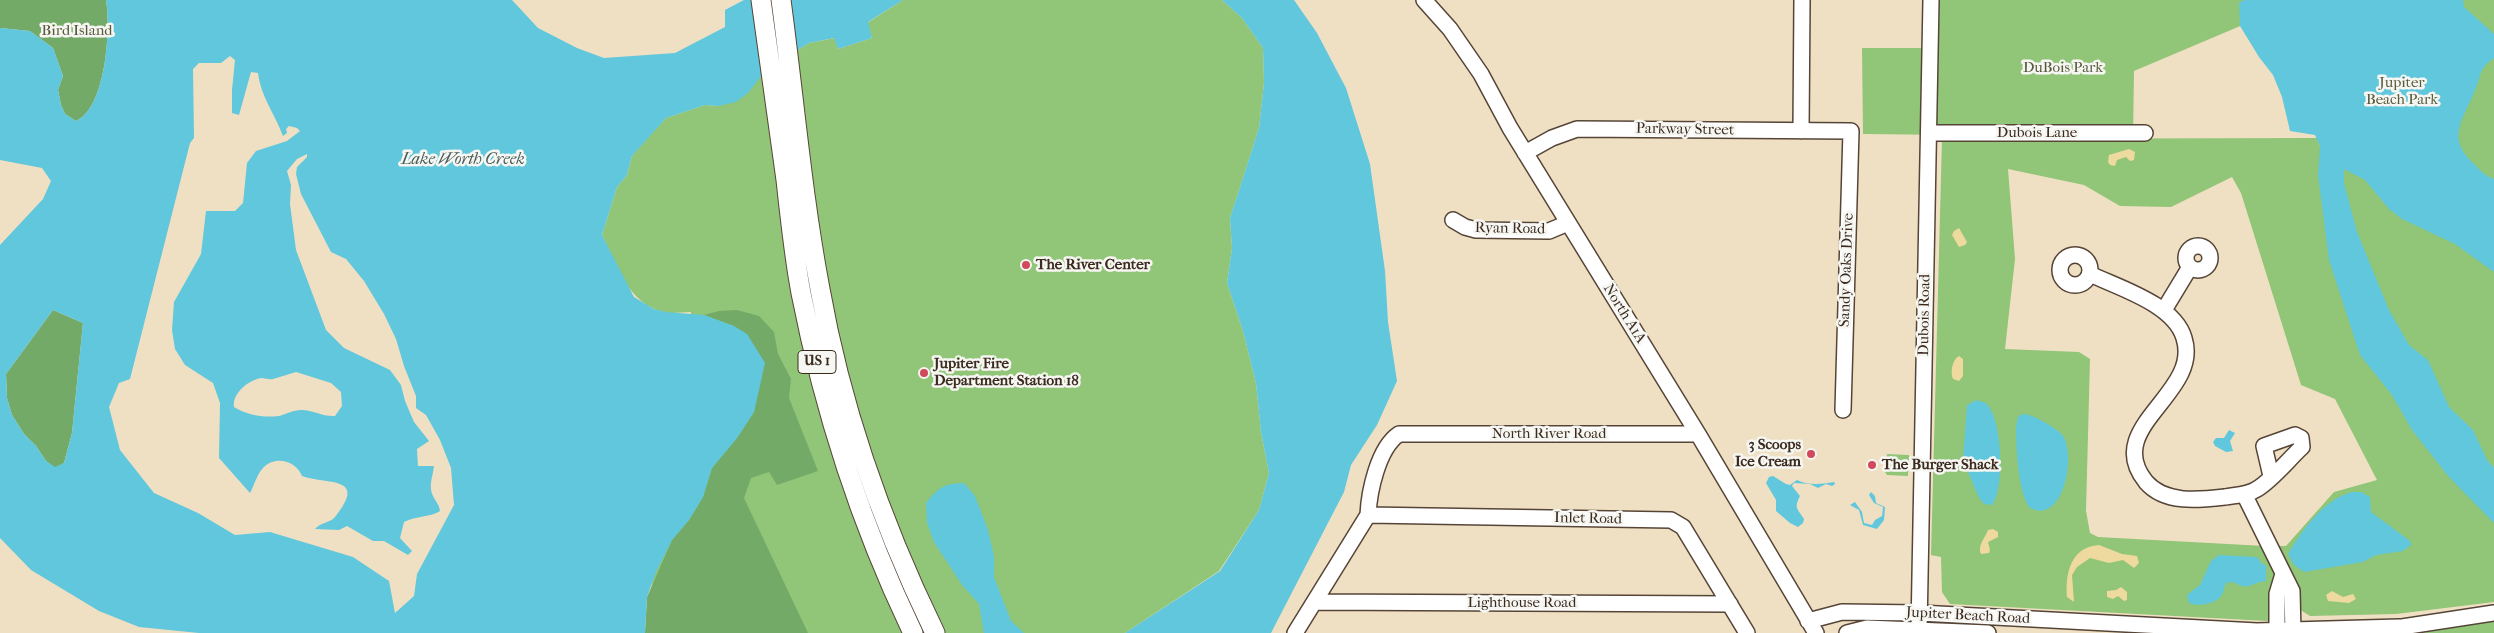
<!DOCTYPE html>
<style>
body{margin:0}
canvas{display:block;background:#efe0c3}
</style>
<canvas width="2494" height="633"></canvas>
<script>
const c = document.querySelector('canvas').getContext('2d');
c.lineJoin = 'round';
function fillPath(path, color) {
  c.fillStyle = color;
  c.fill(path, 'evenodd');
}
function trace(path, color, width, dash) {
  c.strokeStyle = color;
  c.lineWidth = width;
  c.lineCap = dash ? 'butt' : 'round';
  c.setLineDash(dash || []);
  c.stroke(path);
}
function drawText(font, color, halo, rows, align = 'center') {
  c.font = font + ' "IM FELL French Canon",serif';
  c.lineWidth = 5;
  c.setLineDash([]);
  c.textBaseline = 'middle';
  c.strokeStyle = halo;
  c.fillStyle = color;
  for (const [text, x, y, turn = 0] of rows) {
    c.save();
    c.translate(x, y);
    c.rotate((+turn || 0) * Math.PI / 180);
    c.textAlign = isNaN(turn) ? turn : align;
    if (halo) c.strokeText(text, 0, 0);
    c.fillText(text, 0, 0);
    c.restore();
  }
}
fillPath(new Path2D(`
 M903,0H1222L1242,18L1263,48L1264,83L1259,128L1230,218L1232,248L1227,283L1243,331L1256,383L1261,432L1269,473L1259,510L1219,571L1125,633H645L691,312C682,312 672,314 664,312C628,304 616,264 602,235L617,187L627,175L632,156L645,140L666,118L705,105L718,106L766,70L809,43L835,38L838,49L872,38L867,23Z
 M1928,0H2494V602L2396,614L2310,616L2299,609L2276,546H2286L2334,492L2377,480L2335,399L2301,385L2241,193L2232,177L2171,207L2120,206L2084,185L2008,169L2015,259L2005,349L2079,352L2090,359L2086,511L2090,533L2098,537L2265,546C2279,576 2276,585 2272,616L2268,621L1950,604L1942,592L1941,557L1931,555L1942,139L2317,138L2320,146L2322,134L2245,24L2134,71L2133,137L1863,134L1862,48H1929Z
 M1887,454L1909,455L1908,476L1887,475L1885,472Z
 M2494,621V633H2422Z`), '#91c577');
fillPath(new Path2D(`
 M0,0H106C111,29 106,108 76,121L65,114L61,105L58,90L63,76L53,48L30,31L0,28Z
 M53,310L83,323L72,433L64,463L55,468L46,461L36,446L24,434L12,415L7,398L6,374Z
 M737,310L759,316L774,332L778,354L791,379L789,398L818,471L777,485L769,472L751,478L744,498L808,633H645L647,597L672,540L689,520L703,497L712,468L737,438L754,412L758,388L734,326L704,315L719,311Z`), '#74aa68');
fillPath(new Path2D(`
 M2129,149L2135,152L2134,160L2130,161L2126,157L2117,160L2115,166L2110,165L2108,162L2109,155Z
 M1959,228L1967,242L1965,245L1959,247L1952,235L1954,231Z
 M1959,356L1963,359V376L1959,381L1953,379C1950,372 1952,360 1959,356Z
 M1993,529L1998,532V537L1988,542L1990,550L1989,553L1981,554C1977,546 1985,538 1988,530Z
 M2099,545L2122,554L2137,556L2139,563L2134,568L2123,560L2109,563L2090,558L2077,567L2072,575L2074,602L2067,597C2065,573 2071,547 2099,545Z
 M2121,587L2127,592V600L2124,601L2118,596L2113,599L2107,597V591L2116,590Z
 M2332,591L2343,597L2353,594L2356,599L2349,603L2328,601L2326,595Z`), '#eeda9e');
fillPath(new Path2D(`
 M106,0H512L538,28L577,48L604,58L675,53L725,27V10L744,0H903L868,22L872,38L838,49L834,38L809,43L766,70L748,93L736,102L718,106L705,105L666,118L632,156L627,175L617,187L602,235L634,297L654,309L666,312L704,315L734,326L747,334L765,363L754,412L737,438L712,468L703,497L689,520L672,540L656,572L647,597L645,633H199L139,627L99,611L31,570L0,538V245L43,199L51,181L42,168L0,160V28L30,31L53,48L63,76L58,90L61,105L65,114L76,121C106,108 111,29 106,0ZM230,56L235,60L232,90V113L239,115L251,72L258,73C261,97 275,114 283,136L287,133L286,129L289,126L297,128L300,131L287,141L256,151L247,163L243,203L235,211H206L201,254L174,302L172,330L175,349L185,365L213,383L220,403L219,458L250,493C254,486 257,474 263,468C275,455 296,461 302,476C326,485 369,475 335,517C330,523 321,522 315,529L339,530L347,526L373,541H384L408,555L412,551L400,538L404,522C416,516 431,517 440,511C439,504 436,502 433,496C428,486 433,476 434,466H418L417,449L429,441L414,422L405,401L401,385L390,370L344,348L326,330L296,250L290,204L291,185L287,171L297,159L307,154V157L297,167L296,174L301,194L331,252L346,259L364,281L384,314L396,339L404,366L416,396V408L426,415L440,440L451,468L454,505L417,574L414,596L395,613L389,581L353,557L270,532L235,535L198,513L154,493L120,450L109,407L119,383L130,379L190,143L194,138L193,69L199,63H221ZM53,310L83,323L72,433L64,463L55,467L46,461L36,446L24,434L12,415L7,398L6,374ZM296,372L331,383L341,392L342,406L335,416C323,417 314,410 301,410C294,410 286,414 279,416C263,418 247,415 234,407C232,393 249,380 261,378C265,378 270,380 273,379C281,377 288,374 296,372Z
 M1222,0H1294L1317,33L1346,88L1370,164L1385,271L1388,322L1397,381L1377,425L1351,465L1344,492L1271,633H1125L1220,571L1259,510L1269,473L1261,432L1256,383L1243,331L1227,283L1232,248L1230,218L1259,128L1264,83L1263,48L1242,18Z
 M2244,0H2463L2464,7L2494,34V58C2478,69 2482,75 2475,90C2464,119 2445,137 2473,163C2479,169 2485,176 2494,179V272L2455,244L2402,219L2389,209L2365,180L2344,169V183L2357,232L2389,310L2409,345L2428,360L2449,407L2473,430L2487,460L2494,468V523L2448,476L2412,430L2392,395L2360,355L2329,260L2318,175L2320,146L2315,135L2290,131L2282,97L2273,75L2259,57L2240,26L2239,3Z
 M1977,400C1977,401 1984,402 1984,402C2003,413 2005,490 1992,505L1984,504L1979,498L1963,460L1967,405Z
 M2022,414C2030,414 2037,418 2044,422C2051,426 2058,430 2063,436C2076,456 2064,525 2030,508C2018,494 2016,446 2016,427L2018,417Z
 M2229,430L2235,433L2230,441L2233,451L2226,452L2215,446L2213,442L2216,438H2224Z
 M1773,476L1786,484L1790,485L1797,480C1810,486 1821,484 1834,482L1835,484L1832,486L1826,484L1818,488L1810,484L1794,483L1792,486L1800,496C1794,508 1797,508 1804,519L1803,523L1798,527L1790,523L1776,511V500L1766,483L1769,477Z
 M964,483L975,496L988,530L994,556V577L1011,621L1024,633H984L979,604L962,585L934,542L927,523L926,503C939,487 943,484 964,483Z
 M1871,492L1875,496L1876,503L1885,507L1884,520L1877,529L1863,525L1859,510L1850,505L1855,502L1862,512L1864,523L1872,525L1875,520L1882,516L1883,507L1874,503L1869,495Z
 M2352,492H2361L2370,497L2371,512L2410,541L2411,545L2403,551L2376,555L2363,562L2304,572L2294,565L2288,554C2303,529 2323,500 2352,492Z
 M2219,555L2257,557L2262,564L2266,565V581C2251,582 2250,592 2233,582L2226,583C2224,587 2224,593 2221,596C2216,604 2197,607 2189,603L2187,595L2200,585L2211,561Z`), '#60c7dc');
const minor = new Path2D(`
 M1424,0L1450,29L1481,74L1510,128L1698,434L1816,633
 M1801,131L1802,0
 M1929,133H2145
 M1525,153L1552,138L1577,129L1851,131L1843,410
 M1453,220L1465,227L1476,230L1549,231L1568,223
 M2186 258a12 12 0 1 1 24 0a12 12 0 1 1-24 0Z
 M2060 270a15 15 0 1 1 30 0a15 15 0 1 1-30 0Z
 M2090,274C2119,288 2174,304 2184,338C2202,394 2101,427 2146,482C2165,504 2199,500 2225,497C2236,495 2248,495 2257,489C2272,480 2289,459 2302,447L2301,438L2295,435L2264,446L2271,476
 M2164,310L2190,267
 M2244,494L2292,591L2293,633
 M1368,515L1671,520L1683,527L1747,633
 M1314,602L1730,604
 M1808,621L1842,612L1920,613L2257,631L2399,627
 M1919,629L1931,0
 M2389,629L2494,613
 M1295,633L1368,515C1369,492 1378,448 1399,434H1698
 M1847,633L1867,628L1988,633
 M2277,633V594L2283,574`);
const major = new Path2D(`
 M761,0C769,60 778,120 786,180C790,217 794,256 801,293C824,410 861,525 913,633
 M781,0C794,96 802,194 820,289C841,408 882,524 935,633`);
trace(minor, '#564537', 18);
trace(major, '#564537', 21);
trace(minor, '#fff', 15);
trace(major, '#fff', 19);
for (const [x, y, r, color] of [
 [1026,265,5,"#d1495b"],
 [924,373,5,"#d1495b"],
 [1811,454,5,"#d1495b"],
 [1872,465,5,"#d1495b"]
]) {
  const dot = new Path2D();
  dot.arc(x, y, r, 0, 2 * Math.PI);
  c.fillStyle = color;
  c.fill(dot);
  trace(dot, '#f6f6f2', 2);
}
for (const [x, y, w] of [
 [817,362,38]
]) {
  const box = new Path2D();
  box.roundRect(x - w / 2, y - 11.5, w, 23, 4);
  c.fillStyle = '#f6f6f2';
  c.fill(box);
  trace(box, '#3b2a1e', 1);
}
drawText('bold 14px', '#3b2a1e', null, [
 ["US 1",817,362]
]);
drawText('15px', '#555839', '#f6f6f2', [
 ["Bird Island",77,31],
 ["DuBois Park",2063,68],
 ["Jupiter",2402,83],
 ["Beach Park",2402,100]
]);
drawText('15px', '#3b2a1e', '#f6f6f2', [
 ["Parkway Street",1685,130,1],
 ["Dubois Lane",2037,133],
 ["Ryan Road",1510,229,1],
 ["Sandy Oaks Drive",1847,270,-88],
 ["North A1A",1624,314,58],
 ["Dubois Road",1925,315,-89],
 ["North River Road",1549,434],
 ["Inlet Road",1588,519,1],
 ["Lighthouse Road",1522,603],
 ["Jupiter Beach Road",1968,616,3]
]);
drawText('bold 15px', '#3b2a1e', '#f6f6f2', [
 ["The River Center",1036,265],
 ["Jupiter Fire",934,364],
 ["Department Station 18",934,381],
 ["3 Scoops",1801,445,"right"],
 ["Ice Cream",1801,462,"right"],
 ["The Burger Shack",1882,465]
], 'left');
drawText('italic 16px', '#465957', '#f6f6f2', [
 ["Lake Worth Creek",463,160]
]);
</script>
